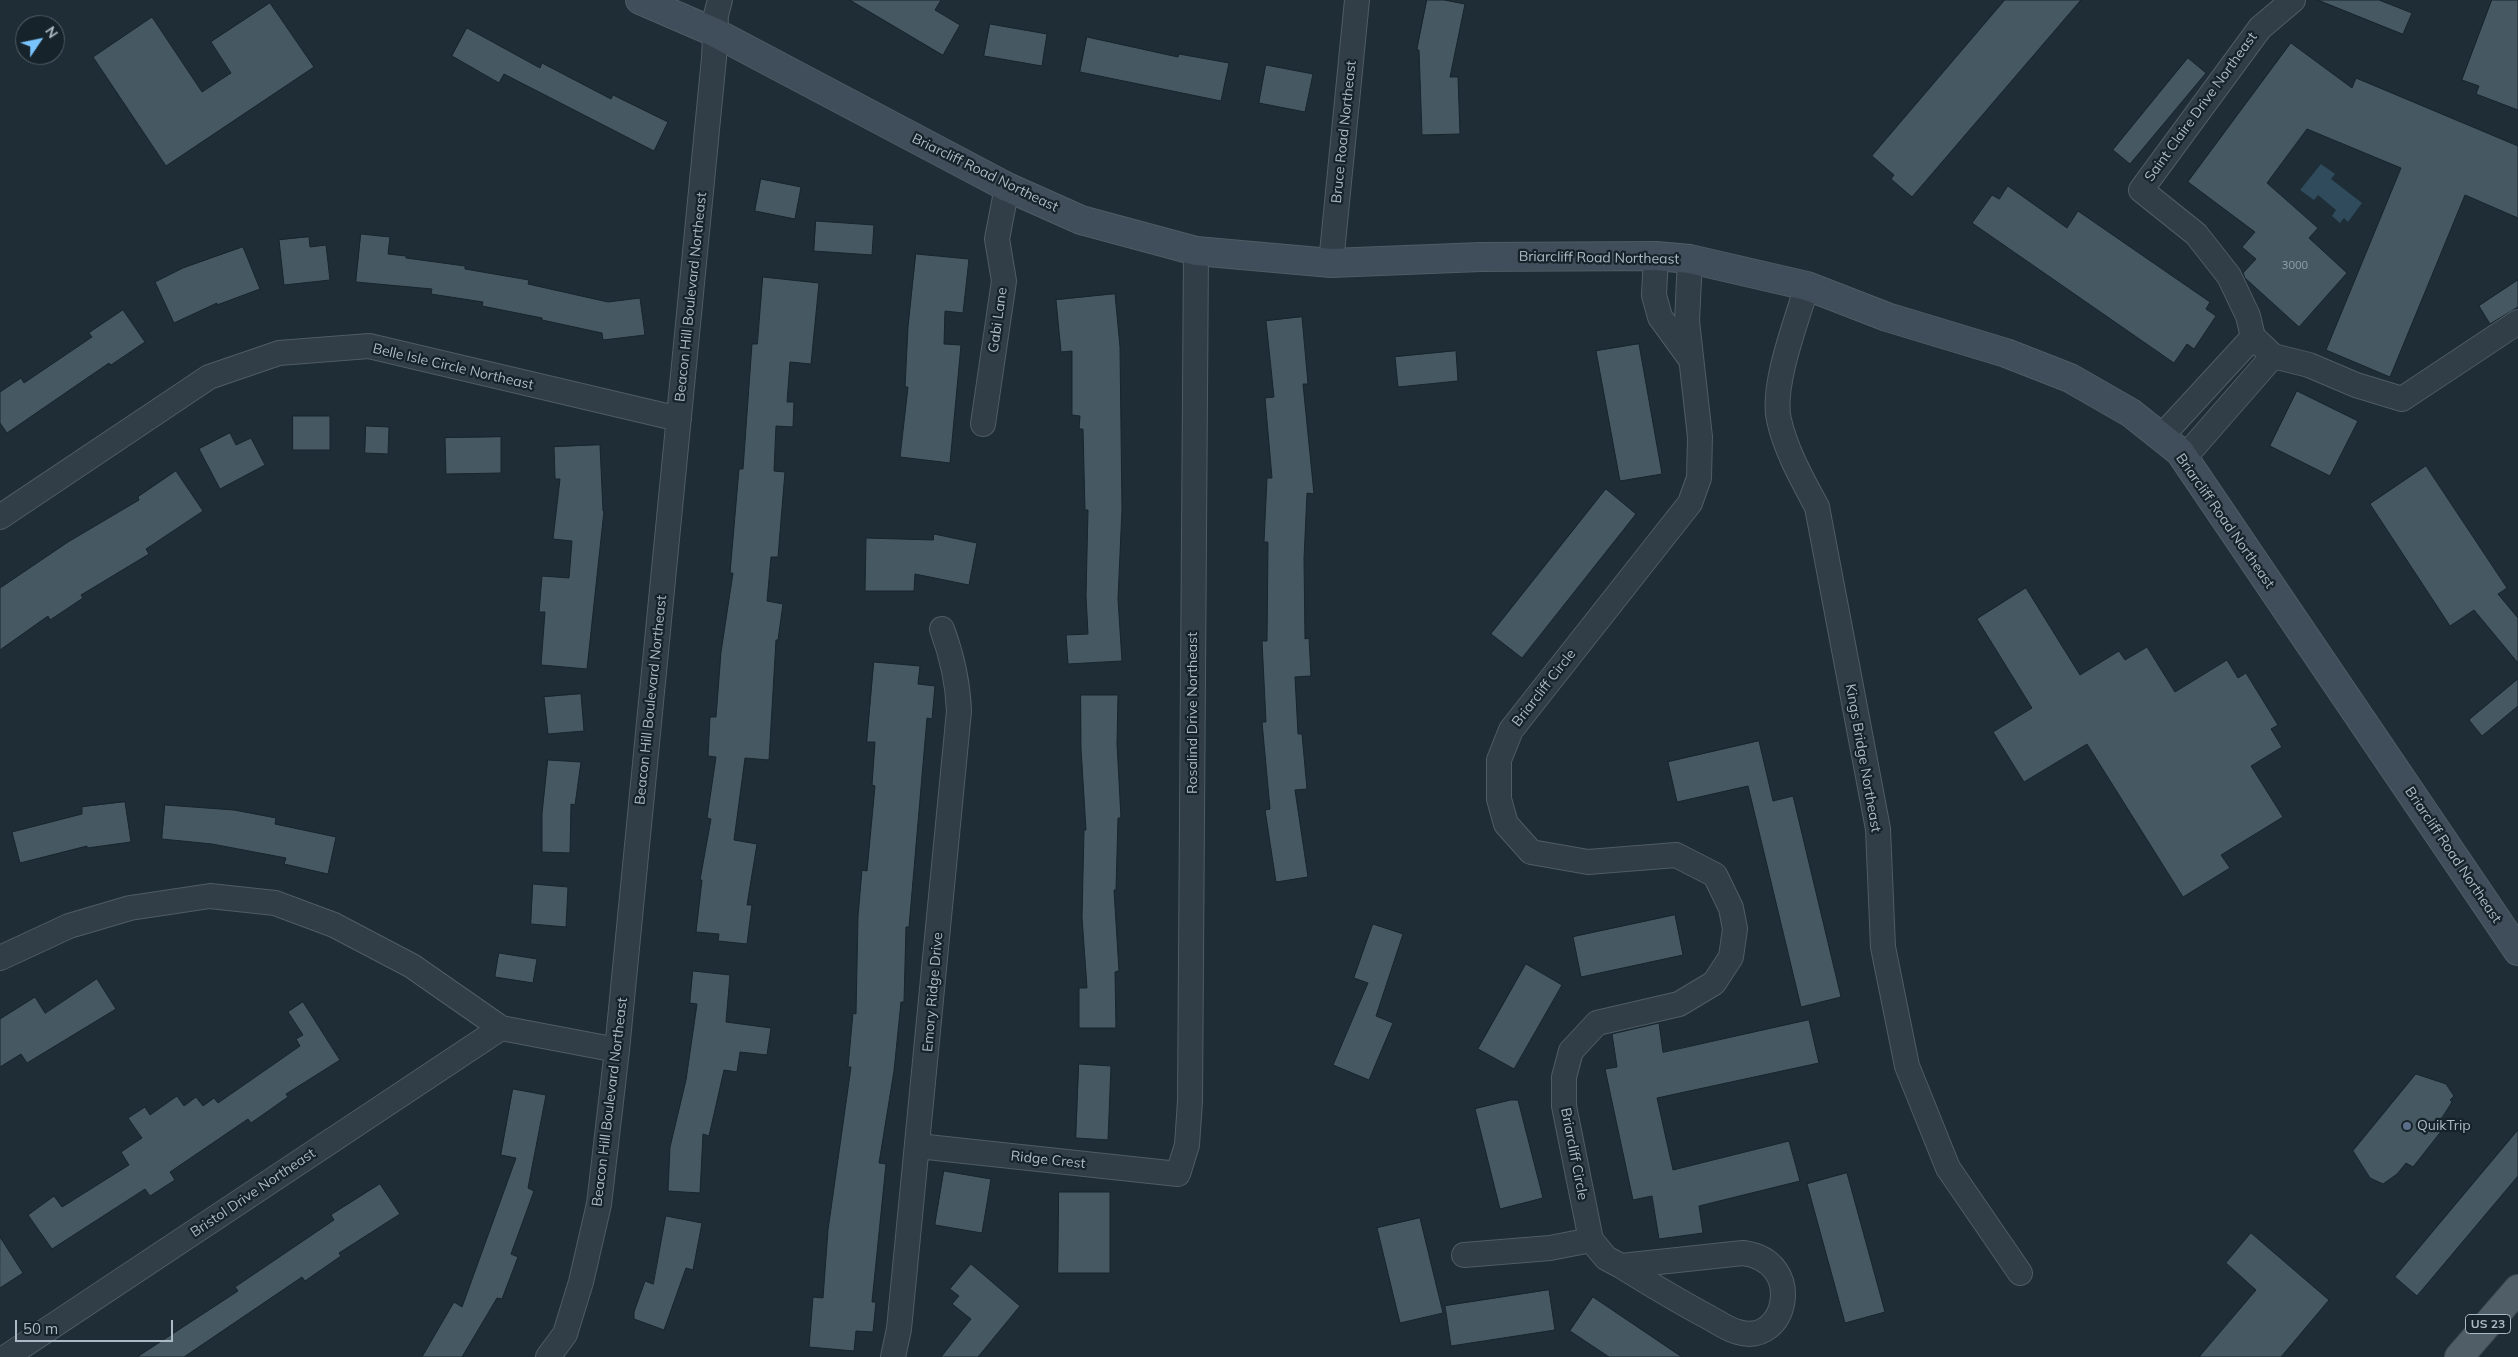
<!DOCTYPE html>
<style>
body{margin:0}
#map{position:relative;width:2518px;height:1357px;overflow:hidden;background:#1e2d36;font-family:Mulish,sans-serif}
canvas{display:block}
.north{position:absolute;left:15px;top:15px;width:50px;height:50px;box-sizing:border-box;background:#17232b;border:1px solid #525f68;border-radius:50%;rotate:56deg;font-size:14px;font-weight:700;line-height:20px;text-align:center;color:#abbac4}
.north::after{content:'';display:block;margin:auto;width:18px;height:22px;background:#79c4fc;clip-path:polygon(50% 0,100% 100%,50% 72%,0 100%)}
.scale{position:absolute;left:15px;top:1320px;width:158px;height:22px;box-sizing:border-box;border:2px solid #abbac4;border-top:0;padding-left:6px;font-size:15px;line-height:18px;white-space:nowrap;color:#abbac4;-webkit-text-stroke:4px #17232b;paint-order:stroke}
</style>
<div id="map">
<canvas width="2518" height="1357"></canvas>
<div class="north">N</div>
<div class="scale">50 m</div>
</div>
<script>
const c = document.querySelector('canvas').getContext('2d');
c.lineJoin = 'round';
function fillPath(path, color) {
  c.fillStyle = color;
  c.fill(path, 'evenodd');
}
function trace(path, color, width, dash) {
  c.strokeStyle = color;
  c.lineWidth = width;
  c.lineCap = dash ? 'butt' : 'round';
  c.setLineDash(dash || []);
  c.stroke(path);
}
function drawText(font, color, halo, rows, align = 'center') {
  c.font = font + ' Mulish,sans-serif';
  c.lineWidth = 4.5;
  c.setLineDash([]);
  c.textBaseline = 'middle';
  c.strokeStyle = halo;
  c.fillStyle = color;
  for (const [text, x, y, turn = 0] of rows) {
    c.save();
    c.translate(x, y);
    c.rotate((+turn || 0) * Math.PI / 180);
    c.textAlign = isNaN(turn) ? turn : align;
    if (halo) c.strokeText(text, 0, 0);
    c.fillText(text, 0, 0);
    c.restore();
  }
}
fillPath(new Path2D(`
 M2321,164L2335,174L2331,179L2362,203L2348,222L2344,218L2340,223L2332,216L2336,210L2318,195L2314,200L2300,190Z`), '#2f4b5c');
const building = new Path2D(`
 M850,0H941L935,10L960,25L943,55Z
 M1427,0H1444L1465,4L1450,77H1458L1460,134L1422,135L1419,50H1417Z
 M2005,0H2081L1912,197L1891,179L1894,175L1872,156Z
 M2318,0H2379L2412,13L2403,34Z
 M2492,0H2518V110L2476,94L2479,86L2462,80Z
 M270,3L314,67L166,166L93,57L152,17L202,92L231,73L211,42Z
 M990,24L1047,34L1042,66L984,56Z
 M467,28L540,68L542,63L611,99L613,95L668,122L654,151L504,74L499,83L452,56Z
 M1087,37L1178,57L1179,54L1229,63L1221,101L1080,72Z
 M2291,43L2352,88L2356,78L2518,146V218L2465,195L2390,377L2326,350L2401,168L2307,129L2267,183L2318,228L2309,238L2347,273L2299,327L2245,278L2243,273L2256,259L2242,247L2255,232L2188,182Z
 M2188,58L2206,73L2130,164L2113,150Z
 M1266,65L1313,74L1305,112L1259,103Z
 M761,179L801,187L795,219L755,211Z
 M2008,186L2067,228L2078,211L2210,302L2206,309L2216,316L2194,349L2187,344L2174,363L1972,223L1992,195L1999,199Z
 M816,221L874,225L872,255L814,251Z
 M361,234L390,237L388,254L406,256V258L465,266V269L529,280L528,284L608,302L640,298L645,335L603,340L602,333L542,320V318L482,306L483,302L431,294L432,289L356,282Z
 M309,237L310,247L326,245L330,280L284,285L279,240Z
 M243,247L260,289L217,305V303L174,323L155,282L183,268Z
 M916,254L969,259L963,313L945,311L944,344L961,345L950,463L900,457L908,387H905L908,327Z
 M763,277L819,283L811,364L790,362L787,402H794L793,427L776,426L774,471L785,472L778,557H771L767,601L783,604L778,640H776L769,760L745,758L734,840L757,844L747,905H752L747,944L718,941L719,934L696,932L702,880H700L711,819L707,818L716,757L708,756L710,717H716L721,652L733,573H730L739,469H743L752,344H757Z
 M2518,280V307L2490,324L2479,306Z
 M1115,294L1120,347L1122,509L1118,599L1122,661L1068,664L1066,635L1088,634L1086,596L1088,510H1085L1083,429H1079L1080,416L1072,415V351L1061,352L1056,300Z
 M123,310L145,342L111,365L109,363L7,433L0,423V392L21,378L24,383L92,337L89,333Z
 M1302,317L1308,384H1303L1314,494L1307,493L1304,559L1305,639L1309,638L1311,676L1295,677L1298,734H1302L1307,789L1295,790L1308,877L1276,882L1265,810L1270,809L1262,722H1266L1262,641H1267L1268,542H1264L1267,478H1272L1265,398L1274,397L1266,321Z
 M1639,344L1662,474L1620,481L1596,351Z
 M1456,351L1458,381L1398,387L1395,357Z
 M2297,391L2358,421L2330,476L2270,446Z
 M293,416H330V450H293Z
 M366,426L389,427L388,454L365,453Z
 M230,433L236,445L251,438L265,465L220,489L199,449Z
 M501,437V473L446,474L445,438Z
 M600,445L603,511H604L587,669L541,665L545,612H539L542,576L569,578L572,541L553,539L560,479H555L554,447Z
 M2426,466L2507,588L2498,594L2518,618V663L2474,610L2450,626L2370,504Z
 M176,471L203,511L146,549L149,554L81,595L83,598L50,620L48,616L0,650V588L68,542L139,500L138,497Z
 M1606,489L1636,514L1522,658L1491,634Z
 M934,534L977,543L969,585L915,574L914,591H865L866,538L933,540Z
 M2026,588L2080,675L2119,651L2125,660L2147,647L2175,692L2227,660L2238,678L2246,673L2278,725L2271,729L2282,747L2251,766L2283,817L2221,855L2230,868L2183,897L2087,744L2024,782L1993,732L2032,708L1977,619Z
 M874,662L920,666L918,684L935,686L932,719L927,718L909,927H906L904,1002H901L894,1071L879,1163L886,1164L872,1302H876L873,1332L856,1331L854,1351L809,1347L813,1297L823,1298L828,1230L851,1067H848L853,1013L856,1014L858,916L862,870L867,871L875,786L872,785L875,742H867Z
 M2518,679V706L2482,736L2469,720Z
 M581,694L584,731L548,734L544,697Z
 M1081,695H1118L1117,744L1121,818H1118L1116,890H1114L1119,971L1115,972L1116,1028H1079V988H1087L1082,917L1084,830H1086L1081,748Z
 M1759,741L1773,801L1793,796L1841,997L1801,1007L1748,786L1677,802L1668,762Z
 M548,760L581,762L575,805L571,804L570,853L542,852V814Z
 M125,802L131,842L87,848V846L20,863L12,832L82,814V807Z
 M165,805L234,810L276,818L275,824L336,837L328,874L284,864L286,858L212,844L162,839Z
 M533,884L568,887L566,927L531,924Z
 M1675,915L1683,955L1581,977L1573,937Z
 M1373,924L1403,934L1376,1016L1393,1023L1369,1080L1333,1065L1368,983L1354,978Z
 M499,953L537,959L533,983L495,977Z
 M1526,964L1562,985L1514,1069L1478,1049Z
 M693,971L730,975L726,1022L771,1028L767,1055L740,1052L737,1072L724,1070L709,1136L703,1134L700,1193L668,1191L670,1147L686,1080L697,1004L690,1003Z
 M97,979L116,1009L27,1063L21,1054L0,1067V1019L35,997L45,1013Z
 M303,1002L340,1060L286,1094L288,1097L251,1123L248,1119L170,1172L175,1180L150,1196L145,1189L52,1249L28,1215L54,1196L62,1207L129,1165L121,1152L142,1138L128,1118L145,1107L150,1115L177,1096L184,1106L196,1097L203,1106L214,1098L218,1103L300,1046L296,1039L303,1035L288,1012Z
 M1809,1020L1819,1063L1657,1098L1673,1170L1789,1141L1800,1181L1699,1206L1703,1233L1659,1239L1652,1196L1633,1200L1605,1069L1617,1067L1612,1034L1659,1023L1663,1052Z
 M1079,1064L1111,1066L1108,1140L1076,1138Z
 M2416,1074L2446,1084L2454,1096L2450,1100L2452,1102L2438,1124L2443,1129L2413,1167L2406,1163L2397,1174L2383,1184L2370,1178L2353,1151Z
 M513,1089L546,1095L528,1188L534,1191L511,1254L518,1257L502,1299L497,1298L462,1357H422L454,1302L462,1307L516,1158L501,1155Z
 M1511,1100H1518L1543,1198L1500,1209L1475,1109Z
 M2518,1130V1176L2417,1296L2395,1277Z
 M944,1171L991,1179L982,1233L935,1225Z
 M1847,1173L1885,1312L1845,1323L1807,1184Z
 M380,1184L400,1214L339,1253L341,1256L305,1281L302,1277L184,1357H137L238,1291L235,1287L334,1220L331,1215Z
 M1059,1192H1110V1273H1058Z
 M666,1216L702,1223L693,1270L686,1268L664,1330L634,1319V1312L645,1281L653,1284Z
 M1420,1218L1443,1313L1400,1323L1377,1228Z
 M2251,1233L2329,1300L2281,1357H2199L2256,1290L2226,1263Z
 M0,1237L23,1273L0,1288Z
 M971,1264L1020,1306L978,1357H941L971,1319L952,1304L959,1296L950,1289Z
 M1549,1290L1555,1330L1451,1346L1445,1306Z
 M1593,1297L1682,1357H1609L1570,1331Z`);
fillPath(building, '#465862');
trace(building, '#19252d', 1);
const street = new Path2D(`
 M2293,0L2260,28L2141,190L2196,234L2229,276L2248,316L2253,337L2273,356L2309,365L2356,385L2402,399L2518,322
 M1656,256L1654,295L1660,317L1689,357
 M1331,263L1357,0
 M1807,286C1797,320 1771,386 1779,420C1786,451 1802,479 1817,507L1878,829L1883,947L1907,1066L1948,1168L2020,1273
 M983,424L1004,281L997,239L1007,187
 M2161,437L2253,337
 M2184,458L2273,356
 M0,517L209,377L279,353L369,346L679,419
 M0,958L69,926L130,908L210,896L275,903L334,925L412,966L501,1028L617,1050
 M918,1146L1178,1174L1187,1145L1190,1101L1196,251
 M1743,1253C1806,1261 1787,1347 1738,1332C1729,1330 1719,1323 1710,1318C1680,1302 1650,1284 1621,1266Z
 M1464,1255L1550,1248L1591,1240
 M1621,1266L1606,1258L1591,1240L1564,1106V1077L1571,1051L1597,1023L1679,1004L1714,983L1731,957L1735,929L1731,908L1715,875L1676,855L1588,862L1531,852L1506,824L1499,799V760L1511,730L1690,503L1699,478L1700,437L1687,321L1690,259
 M6,1357L501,1028
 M548,1357L565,1334L581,1282L599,1204L617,1050L714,58L716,15L720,0
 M893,1357L899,1329L959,711C958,683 952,656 942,629`);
const secondary = new Path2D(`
 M640,0L714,32L1007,187L1081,220L1196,251L1331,263L1481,257L1656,256L1690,259L1807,286L1887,317L2006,353L2070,378L2131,413L2180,452L2518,951`);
const primary = new Path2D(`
 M2459,1357L2518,1289`);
trace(street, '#4f5c65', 26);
trace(secondary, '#4f5c65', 30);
trace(primary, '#3e4a53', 30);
trace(street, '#323e47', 24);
trace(secondary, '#3f4e5a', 28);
trace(primary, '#4f5e67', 28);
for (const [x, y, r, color] of [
 [2407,1126,5,"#5c6f8a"]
]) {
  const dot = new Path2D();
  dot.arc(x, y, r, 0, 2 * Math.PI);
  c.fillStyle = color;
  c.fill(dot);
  trace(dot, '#17232b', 2);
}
drawText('11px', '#92a2ac', null, [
 ["3000",2295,266]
]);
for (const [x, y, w] of [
 [2488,1324,45]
]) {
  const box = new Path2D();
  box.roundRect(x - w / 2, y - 9.5, w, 19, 4);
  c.fillStyle = '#17232b';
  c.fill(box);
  trace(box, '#abbac4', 1);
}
drawText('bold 12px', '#abbac4', null, [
 ["US 23",2488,1324]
]);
drawText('14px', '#abbac4', '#17232b', [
 ["Saint Claire Drive Northeast",2201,107,-54],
 ["Bruce Road Northeast",1344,132,-84],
 ["Briarcliff Road Northeast",985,173,26],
 ["Briarcliff Road Northeast",1599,258,1],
 ["Beacon Hill Boulevard Northeast",691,297,-84],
 ["Gabi Lane",998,320,-82],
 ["Belle Isle Circle Northeast",453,367,13],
 ["Briarcliff Road Northeast",2225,521,55],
 ["Briarcliff Circle",1544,688,-52],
 ["Beacon Hill Boulevard Northeast",651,700,-84],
 ["Rosalind Drive Northeast",1193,713,-90],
 ["Kings Bridge Northeast",1863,758,80],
 ["Briarcliff Road Northeast",2453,855,56],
 ["Emory Ridge Drive",933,992,-85],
 ["Beacon Hill Boulevard Northeast",610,1102,-83],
 ["Briarcliff Circle",1574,1154,79],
 ["Ridge Crest",1048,1160,6],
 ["Bristol Drive Northeast",253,1193,-34]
]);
drawText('14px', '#abbac4', '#17232b', [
 ["QuikTrip",2417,1126]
], 'left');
</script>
